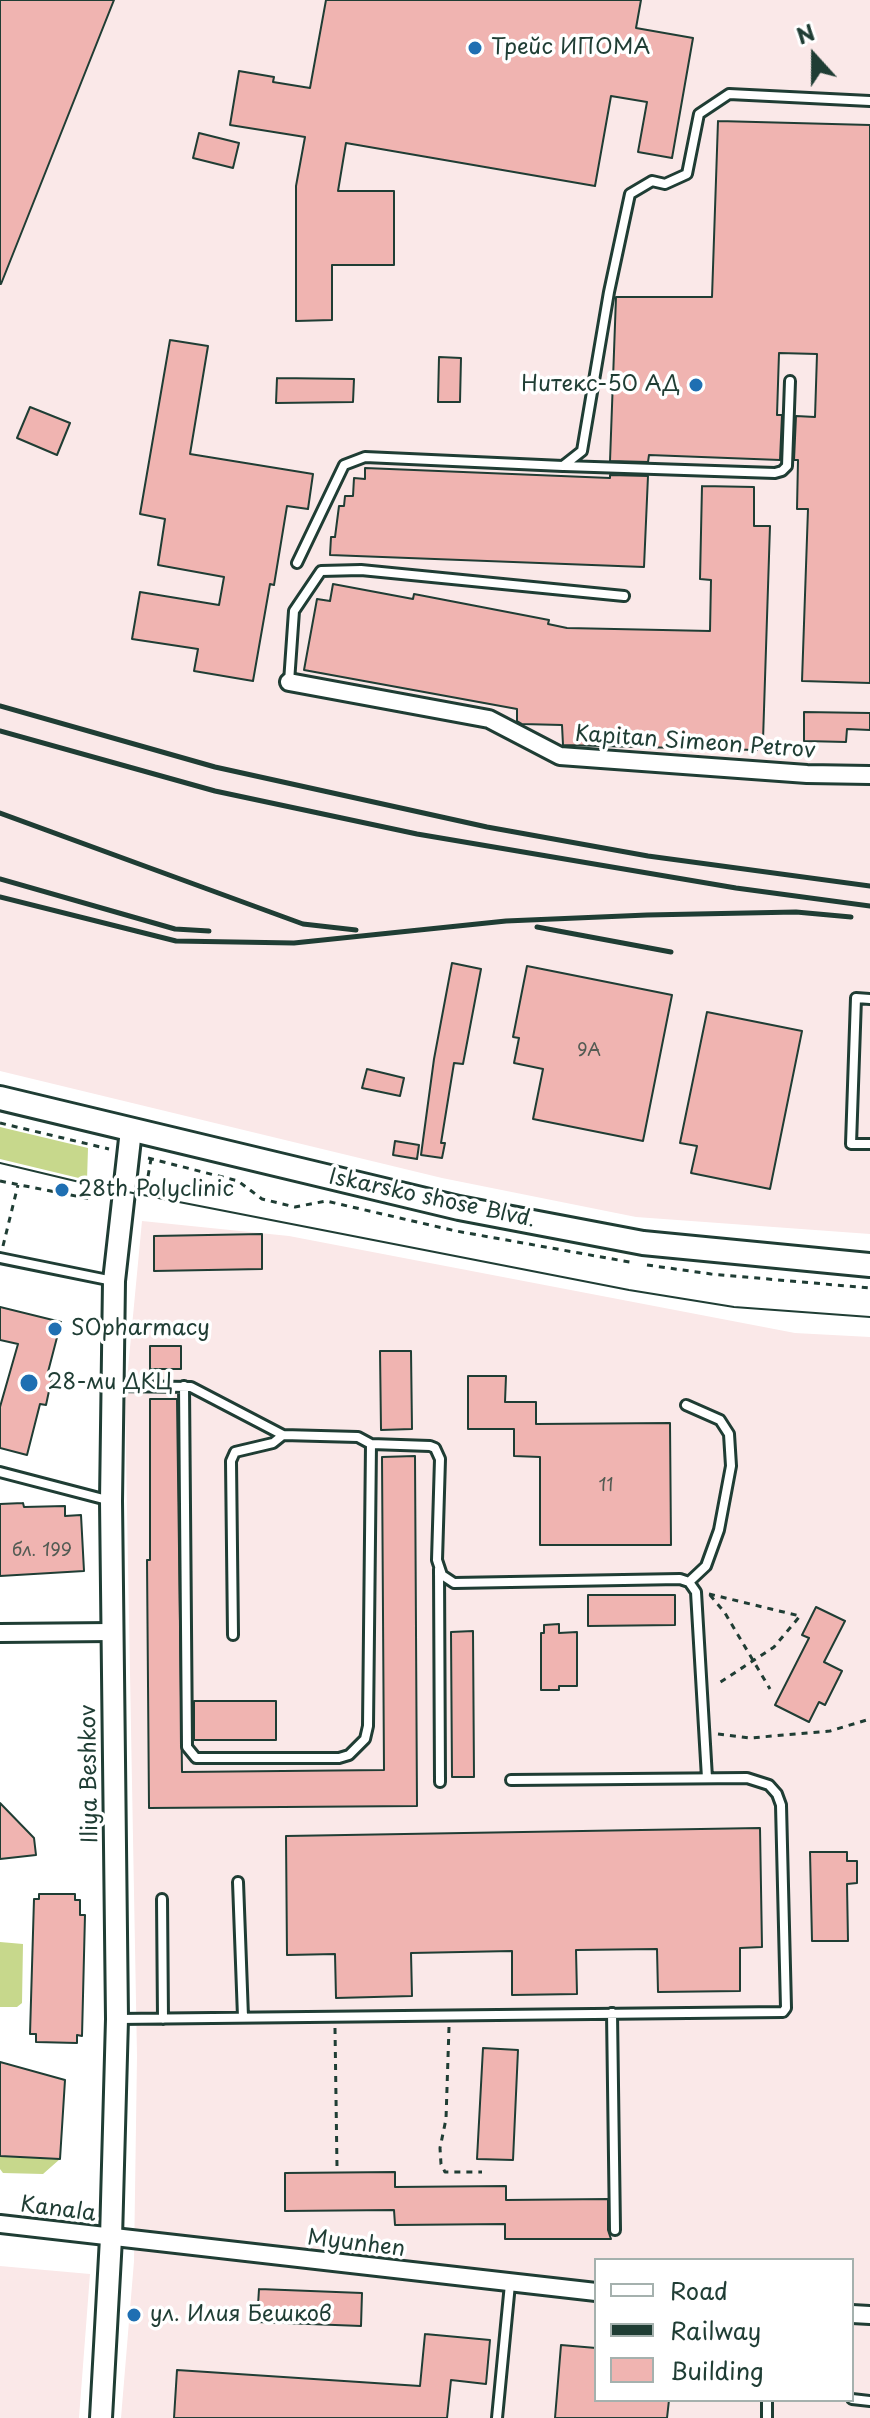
<!DOCTYPE html>
<html>
<head>
<meta charset="utf-8">
<style>
	body { margin:0 }
	#map { position:relative; width:870px; height:2418px; overflow:hidden; background:#fff; font-family:"Playpen Sans",sans-serif }
	canvas { display:block }
	.legend { position:absolute; left:594px; top:2258px; width:260px; height:144px; box-sizing:border-box; background:#fff; border:2px solid #a5b1ae; margin:0; padding:10px 14px; list-style:none; font-size:24px; color:#1f3d34 }
	.legend li { display:flex; align-items:center; gap:16px; height:40px }
	.legend b { width:40px; border:2px solid #a5b1ae }
	.north { position:absolute; left:774px; top:16px; width:80px; height:80px; -webkit-text-stroke:6px #fff; paint-order:stroke; rotate:339deg; font-size:22px; font-weight:700; line-height:32px; text-align:center; color:#1f3d34 }
	.north::after { content:''; display:block; margin:auto; width:28px; height:36px; background:#1f3d34; clip-path:polygon(50% 0,100% 100%,50% 72%,0 100%) }
</style>
</head>
<body>
<div id="map">
<canvas width="870" height="2418"></canvas>
<ul class="legend">
<li><b style="height:10px;background:#fff"></b>Road</li>
<li><b style="height:10px;background:#1f3d34"></b>Railway</li>
<li><b style="height:22px;background:#f0b4b1"></b>Building</li>
</ul>
<div class="north">N</div>
</div>
<script>
const c = document.querySelector('canvas').getContext('2d');
c.lineJoin = 'round';
function fillPath(path, color) { c.fillStyle = color; c.fill(path, 'evenodd'); }
const shape = rows => new Path2D(rows.map(r => 'M' + r).join(''));
function trace(path, color, width, dash) { c.strokeStyle = color; c.lineWidth = width; c.lineCap = dash ? 'butt' : 'round'; c.setLineDash(dash || []); c.stroke(path); }
function drawText(font, color, halo, rows, align = 'center') {
  c.font = font + ' "Playpen Sans",sans-serif'; c.lineWidth = 7; c.setLineDash([]); c.textBaseline = 'middle'; c.strokeStyle = halo; c.fillStyle = color; for (const [text, x, y, turn = 0] of rows) {
    c.save(); c.translate(x, y); c.rotate((+turn || 0) * Math.PI / 180); c.textAlign = isNaN(turn) ? turn : align; if (halo) c.strokeText(text, 0, 0); c.fillText(text, 0, 0); c.restore();
  }
}
fillPath(shape([
	[0,0,870,0,870,1234,636,1217,442,1178,0,1071],
	[142,1221,289,1236,795,1333,870,1337,870,2418,121,2418,134,2261,137,2056,125,1400],
	[596,2260,852,2260,852,2400,596,2400],
	[0,2266,90,2274,79,2418,0,2418]
]), '#fae8e8');
fillPath(shape([
	[0,1127,88,1148,87,1180,0,1159],
	[0,1942,23,1944,22,2003,17,2007,0,2007],
	[0,2156,60,2159,43,2174,3,2173,0,2169]
]), '#c7d88c');
const building = shape([
	[0,0,114,0,1,284,0,284,0,0],
	[326,0,641,0,636,28,693,38,672,158,638,152,647,102,611,96,595,186,346,143,338,191,394,191,394,265,332,265,332,320,296,321,296,186,305,137,230,125,239,71,274,77,273,82,310,88,326,0],
	[718,121,870,125,870,683,802,681,808,509,797,509,798,460,794,460,796,416,815,417,817,354,779,353,777,415,782,415,780,460,649,455,648,462,610,461,616,297,712,297,718,121],
	[199,133,239,143,233,168,193,158,199,133],
	[170,340,208,346,190,454,313,474,308,509,287,506,274,585,270,584,253,681,194,671,198,649,132,639,140,592,219,605,224,577,158,565,165,519,140,514,170,340],
	[439,357,461,358,460,402,438,402,439,357],
	[277,378,354,379,353,402,276,403,277,378],
	[30,407,70,423,57,455,17,438,30,407],
	[365,468,610,478,610,475,648,476,644,567,330,555,331,537,335,537,339,506,344,506,345,496,353,496,354,478,365,479,365,468],
	[702,486,754,487,754,526,770,526,763,740,758,740,757,750,563,745,562,725,522,724,517,721,517,709,304,670,317,599,330,601,333,584,413,599,414,594,549,620,548,624,567,628,710,631,711,580,700,579,702,486],
	[804,712,870,713,870,730,847,729,846,742,804,741,804,712],
	[452,963,481,969,463,1064,454,1063,441,1143,445,1143,442,1158,421,1155,434,1059,452,963],
	[527,966,672,995,643,1141,533,1119,543,1069,514,1063,519,1038,513,1037,527,966],
	[707,1012,802,1031,770,1189,691,1173,697,1146,680,1143,707,1012],
	[367,1069,404,1078,400,1096,362,1088,367,1069],
	[395,1141,419,1145,417,1159,393,1155,395,1141],
	[262,1234,262,1269,154,1271,154,1236,262,1234],
	[0,1307,61,1322,48,1372,53,1375,49,1391,46,1405,40,1404,27,1455,0,1448,0,1407,18,1344,0,1340,0,1307],
	[150,1346,181,1346,181,1369,150,1369,150,1346],
	[380,1351,411,1351,412,1429,381,1430,380,1351],
	[468,1376,506,1376,505,1402,536,1402,536,1424,670,1423,671,1545,540,1545,540,1457,514,1456,514,1429,468,1429,468,1376],
	[150,1399,177,1399,182,1772,384,1770,382,1457,415,1456,417,1806,149,1808,147,1560,150,1560,150,1399],
	[23,1503,24,1507,65,1506,65,1516,81,1515,84,1571,0,1576,0,1504,23,1503],
	[588,1595,675,1595,675,1625,588,1626,588,1595],
	[816,1607,845,1621,824,1662,842,1671,825,1705,819,1702,809,1722,775,1705,809,1638,802,1635,816,1607],
	[559,1624,559,1633,577,1632,577,1686,559,1686,559,1690,541,1690,541,1633,544,1633,544,1625,559,1624],
	[473,1631,474,1777,452,1777,451,1632,473,1631],
	[194,1701,276,1701,276,1740,194,1740,194,1701],
	[0,1803,34,1838,36,1855,0,1859,0,1803],
	[760,1828,762,1947,740,1948,740,1991,658,1992,657,1949,576,1950,577,1994,512,1995,512,1951,411,1953,412,1996,336,1998,335,1954,287,1955,286,1836,760,1828],
	[810,1852,847,1852,847,1861,857,1861,857,1883,847,1884,848,1941,812,1941,810,1852],
	[39,1894,75,1894,75,1900,80,1900,80,1915,85,1915,82,2036,77,2035,77,2043,36,2042,36,2034,30,2034,34,1899,39,1899,39,1894],
	[483,2048,518,2050,513,2160,477,2159,483,2048],
	[0,2062,65,2080,60,2159,0,2156,0,2062],
	[395,2172,395,2187,506,2186,506,2200,608,2199,608,2230,611,2239,505,2239,505,2224,395,2225,394,2210,285,2211,285,2173,395,2172],
	[259,2289,362,2293,361,2326,257,2322,259,2289],
	[425,2334,490,2340,486,2384,451,2380,447,2418,174,2418,177,2370,420,2386,425,2334],
	[561,2345,596,2348,596,2400,669,2400,667,2418,555,2418,561,2345]
]);
fillPath(building, '#f0b4b1');
trace(building, '#1f3d34', 2);
const service = shape([
	[564,466,775,473,782,471,787,466,790,381],
	[297,563,344,465,365,457,563,466,582,451,609,292,630,194,652,181,665,184,687,174,699,114,729,94,870,101],
	[289,682,294,611,321,571,361,570,624,596],
	[870,999,856,998,851,1144,870,1144],
	[0,1258,113,1281],
	[113,1386,191,1387,283,1435,358,1437,371,1444,430,1446,435,1448,440,1459,437,1560,442,1575,454,1583,680,1579,689,1582,696,1592,707,1778],
	[184,1386,187,1747,196,1758,339,1758,349,1755,365,1739,368,1726,371,1444],
	[686,1405,720,1420,729,1434,731,1466,719,1530,706,1566,689,1582],
	[0,1472,111,1501],
	[439,1569,440,1782],
	[233,1635,231,1461,235,1452,273,1443,283,1435],
	[238,1882,243,2017],
	[162,1899,163,2019],
	[612,2013,615,2230],
	[118,2019,783,2012,786,2008,781,1805,777,1794,769,1785,747,1778,511,1780],
	[852,2399,870,2401],
	[497,2418,510,2284],
	[767,2418,767,2400]
]);
const minor = shape([
	[289,682,489,719,560,756,807,774,870,775],
	[0,1633,112,1632],
	[0,2224,596,2292],
	[852,2314,870,2315]
]);
const tertiary = shape([
	[101,2418,111,2238,117,2019,111,1501,114,1281,131,1130]
]);
const secondary = shape([
	[0,1098,459,1208,643,1243,870,1265]
]);
trace(service, '#1f3d34', 14);
trace(minor, '#1f3d34', 22);
trace(tertiary, '#1f3d34', 26);
trace(secondary, '#1f3d34', 28);
trace(shape([
	[0,1123,109,1149],
	[148,1158,238,1181,262,1199,295,1207,326,1201,456,1231,635,1263],
	[0,1181,91,1199],
	[146,1188,151,1159],
	[3,1246,18,1185],
	[647,1265,711,1274,870,1288],
	[709,1594,800,1616,774,1647,716,1685],
	[710,1595,725,1613,770,1689],
	[718,1734,750,1738,830,1731,870,1719],
	[449,2027,446,2119,440,2148,441,2164,445,2172,482,2172],
	[335,2028,337,2167]
]), '#1f3d34', 3, [6, 6]);
trace(service, '#fff', 8);
trace(minor, '#fff', 16);
trace(tertiary, '#fff', 20);
trace(secondary, '#fff', 22);
trace(shape([
	[0,1163,92,1185,629,1290,734,1307,870,1317]
]), '#1f3d34', 2);
trace(shape([
	[0,706,215,767,487,827,648,856,870,886],
	[0,731,215,791,417,834,736,888,870,906],
	[0,813,303,924,356,930],
	[0,879,175,929,209,931],
	[0,897,176,941,294,943,506,921,647,915,796,912,851,917],
	[537,927,671,952]
]), '#1f3d34', 5);
for (const [x, y, r, color] of [
	[475,48,8,"#1f6fb2"],
	[696,385,8,"#1f6fb2"],
	[62,1190,8,"#1f6fb2"],
	[55,1329,8,"#1f6fb2"],
	[29,1383,10,"#1f6fb2"],
	[134,2315,8,"#1f6fb2"]
]) { const dot = new Path2D(); dot.arc(x, y, r, 0, 2 * Math.PI); c.fillStyle = color; c.fill(dot); trace(dot, '#fff', 3); }
drawText('18px', '#535b53', null, [
	["9A",589,1051],
	["11",606,1486],
	["бл. 199",42,1551]
]);
drawText('22px', '#1f3d34', '#fff', [
	["Трейс ИПОМА",491,48],
	["Нитекс-50 АД",680,385,"right"],
	["28th Polyclinic",78,1190],
	["SOpharmacy",71,1329],
	["28-ми ДКЦ",47,1383],
	["ул. Илия Бешков",150,2315]
], 'left');
drawText('22px', '#1f3d34', '#fff', [
	["Kapitan Simeon Petrov",695,743,4],
	["Iskarsko shose Blvd.",432,1199,12],
	["Iliya Beshkov",90,1774,-91],
	["Kanala",58,2210,7],
	["Myunhen",356,2244,7]
]);
</script>
</body>
</html>
